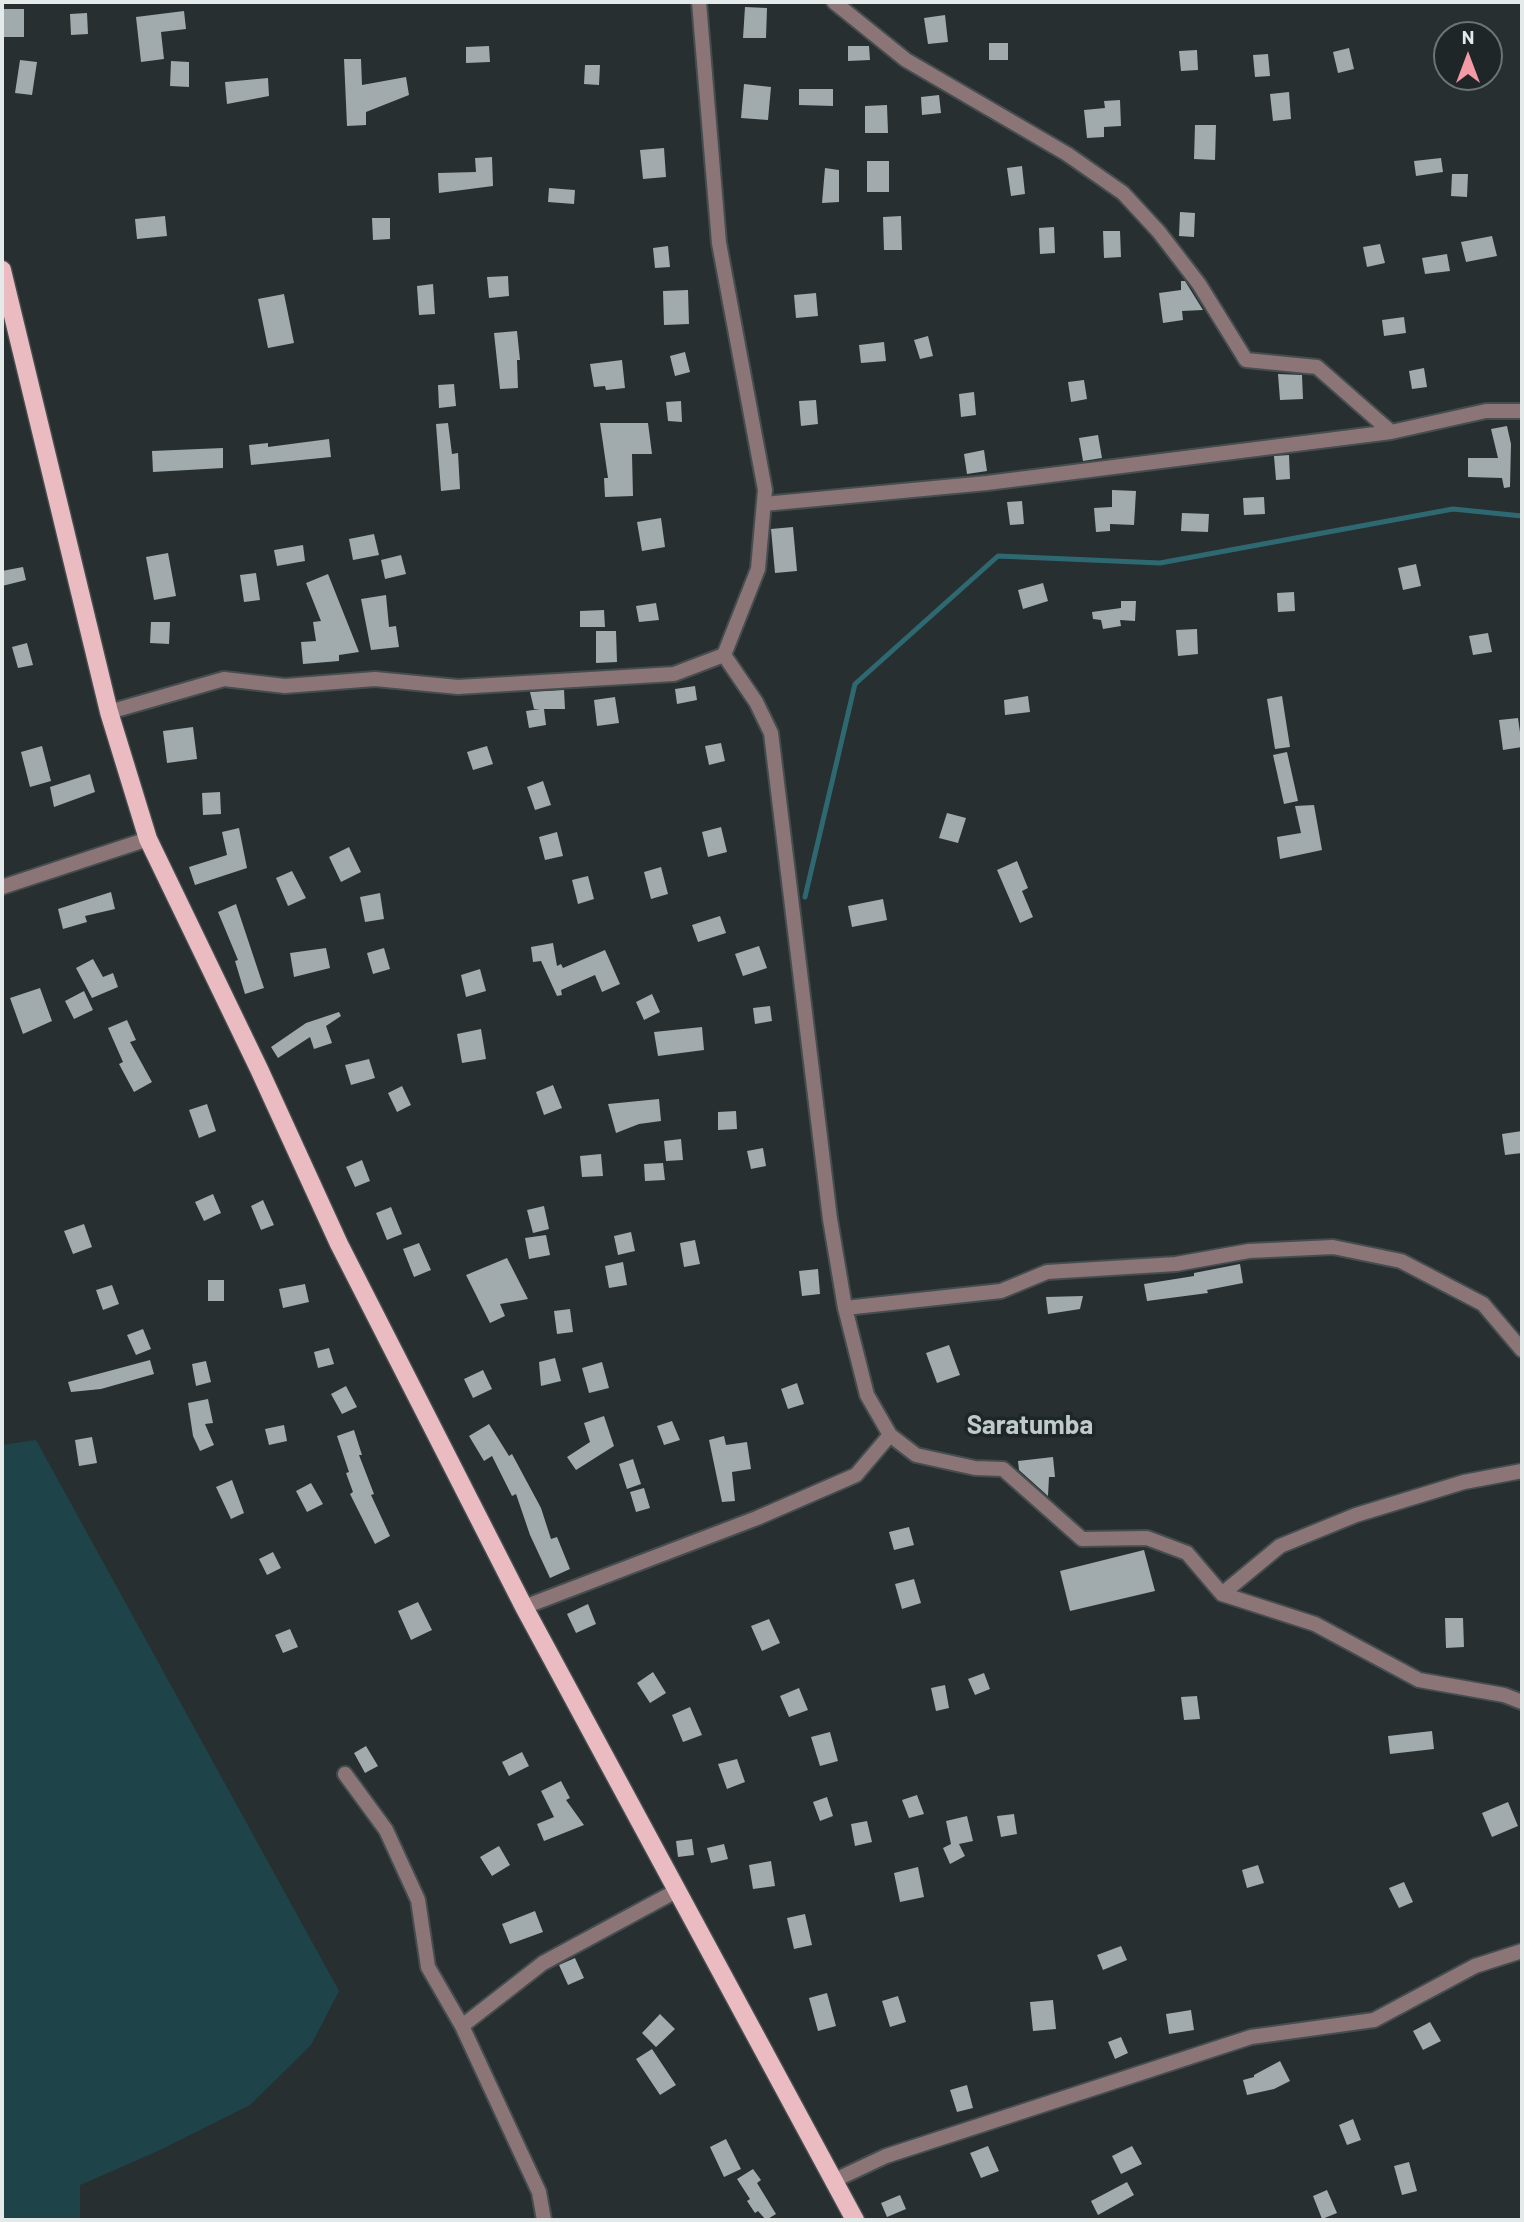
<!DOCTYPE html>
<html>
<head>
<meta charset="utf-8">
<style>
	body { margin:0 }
	#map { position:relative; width:1524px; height:2222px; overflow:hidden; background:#272f31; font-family:Barlow,sans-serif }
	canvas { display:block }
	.frame { position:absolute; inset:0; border:4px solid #e4e9ea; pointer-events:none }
	.north { position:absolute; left:1433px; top:21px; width:70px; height:70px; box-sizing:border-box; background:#1e2627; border:2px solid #6d7475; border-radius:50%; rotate:0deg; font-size:19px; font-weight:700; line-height:28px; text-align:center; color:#e4e9ea }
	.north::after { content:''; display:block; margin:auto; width:24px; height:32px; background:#f49aa6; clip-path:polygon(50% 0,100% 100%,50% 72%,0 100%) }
</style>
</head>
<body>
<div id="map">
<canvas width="1524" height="2222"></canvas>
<div class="frame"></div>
<div class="north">N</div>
</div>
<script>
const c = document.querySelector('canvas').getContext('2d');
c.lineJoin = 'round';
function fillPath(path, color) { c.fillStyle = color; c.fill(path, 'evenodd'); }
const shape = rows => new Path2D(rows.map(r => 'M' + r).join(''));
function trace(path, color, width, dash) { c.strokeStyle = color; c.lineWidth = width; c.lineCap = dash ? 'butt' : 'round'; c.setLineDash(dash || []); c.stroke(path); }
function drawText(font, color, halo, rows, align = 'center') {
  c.font = font + ' Barlow,sans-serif'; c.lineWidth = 7; c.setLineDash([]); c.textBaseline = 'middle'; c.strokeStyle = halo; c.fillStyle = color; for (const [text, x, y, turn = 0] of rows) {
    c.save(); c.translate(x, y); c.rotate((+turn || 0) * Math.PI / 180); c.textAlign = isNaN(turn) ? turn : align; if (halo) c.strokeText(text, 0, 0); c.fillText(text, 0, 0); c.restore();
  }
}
fillPath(shape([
	[36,1440,339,1991,311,2045,250,2105,158,2151,80,2185,80,2220,2,2220,2,1445]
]), '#1e4449');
trace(shape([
	[805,897,855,684,998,556,1160,563,1453,509,1522,516]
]), '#2e6971', 5);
fillPath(shape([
	[745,7,767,8,766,38,743,38],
	[3,9,24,9,24,37,3,37],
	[184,11,186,29,161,32,164,59,141,62,136,17],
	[87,13,88,34,71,35,70,14],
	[945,15,948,42,928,44,924,18],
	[989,43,1008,43,1008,60,989,60],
	[489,46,490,62,466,63,466,47],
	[848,46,869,46,870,60,848,61],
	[1349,48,1354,69,1338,73,1333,52],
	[1197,50,1198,70,1181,71,1179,51],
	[1268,54,1270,76,1255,77,1253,55],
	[344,59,361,59,362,85,406,77,409,95,366,112,366,125,347,126],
	[20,60,37,62,32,95,15,93],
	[171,61,189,62,189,87,170,86],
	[585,65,600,65,599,85,584,84],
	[268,78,269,96,227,104,225,82],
	[744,84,771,87,768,120,741,118],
	[799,89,833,89,833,106,799,105],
	[1289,92,1291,119,1273,121,1270,94],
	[939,95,941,113,922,115,921,97],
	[1120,100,1121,126,1104,127,1104,137,1087,138,1084,110,1105,108,1104,101],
	[887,105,888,133,865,133,865,106],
	[1195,125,1216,125,1215,160,1194,159],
	[664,148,666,177,643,179,640,150],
	[492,157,493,186,439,193,438,173,476,172,475,158],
	[1441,158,1443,172,1416,176,1414,161],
	[867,161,889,161,889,192,867,192],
	[1022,166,1025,194,1011,196,1007,168],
	[825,168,839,170,839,202,822,203],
	[1452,174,1468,174,1467,197,1451,196],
	[549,188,575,190,574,204,548,202],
	[1180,212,1195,213,1194,237,1179,236],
	[165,216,167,236,137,239,135,219],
	[901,216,902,250,884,250,883,217],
	[372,218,390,218,390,239,373,240],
	[1054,227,1055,253,1040,254,1039,228],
	[1103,231,1120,231,1121,257,1104,258],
	[1492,236,1497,256,1466,262,1461,242],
	[1380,244,1385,263,1367,267,1363,247],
	[668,246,670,267,655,268,653,248],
	[1447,254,1450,271,1425,274,1422,258],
	[508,276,509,296,489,298,487,277],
	[1181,281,1185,281,1203,310,1182,311,1183,320,1163,323,1159,293,1181,290],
	[433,284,435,314,419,315,417,286],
	[688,290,689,324,664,325,663,291],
	[816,293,818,316,796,318,794,295],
	[284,294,294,343,268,348,258,299],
	[1404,317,1406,333,1384,336,1382,320],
	[517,331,520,360,517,360,518,388,500,389,494,333],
	[928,336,933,356,920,359,914,340],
	[884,342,886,361,861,363,859,345],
	[685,352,690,372,675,376,670,356],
	[622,360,625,388,606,390,605,386,594,387,590,364],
	[1424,368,1427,387,1412,389,1409,371],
	[1278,374,1302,375,1303,399,1280,400],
	[1084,380,1087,399,1071,402,1068,382],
	[454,384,456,406,439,408,438,385],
	[974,392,976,415,961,417,959,394],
	[816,400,818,424,801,426,799,401],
	[681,401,682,422,668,421,666,402],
	[448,423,452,454,458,453,460,489,441,491,436,424],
	[600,423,648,423,652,454,632,454,633,496,605,497,604,478,608,478],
	[1507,426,1511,444,1510,487,1504,488,1502,478,1468,477,1468,458,1498,458,1491,429],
	[1098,435,1102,458,1083,461,1079,438],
	[329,439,331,457,251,465,249,445,268,443,268,447],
	[223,448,223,468,153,472,152,451],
	[984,450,987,471,967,474,964,454],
	[1289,455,1290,479,1276,480,1274,456],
	[1112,490,1136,491,1134,525,1110,524,1110,531,1096,532,1094,508,1112,507],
	[1264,497,1265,514,1244,515,1243,498],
	[1022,501,1024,524,1010,525,1007,502],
	[1182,513,1209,514,1208,532,1181,531],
	[661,518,665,547,642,551,637,522],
	[793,527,797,571,775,573,771,529],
	[374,534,379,555,353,560,349,539],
	[303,545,305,561,277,566,274,550],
	[168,553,176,596,154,600,146,557],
	[401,555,406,574,385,579,381,560],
	[1416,564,1421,586,1403,590,1398,568],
	[23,567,26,580,2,586,2,571],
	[256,573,260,600,244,602,240,575],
	[328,574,359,652,339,655,339,661,303,664,301,642,316,641,313,622,321,621,306,583],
	[1043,583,1048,601,1023,609,1018,590],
	[1294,592,1295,611,1278,612,1277,593],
	[386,595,389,627,396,626,399,647,371,650,361,599],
	[1121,601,1136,601,1135,621,1120,620,1121,626,1103,629,1101,620,1093,619,1092,612,1121,608],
	[656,603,659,620,639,622,636,606],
	[604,610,605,627,580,627,580,611],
	[151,622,170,622,169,644,150,643],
	[1197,629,1198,654,1178,656,1176,630],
	[596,631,616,631,617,662,596,663],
	[1488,633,1492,652,1473,655,1469,636],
	[27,643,33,665,18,668,12,647],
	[695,686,697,700,677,704,675,689],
	[564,690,565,709,544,709,546,725,529,728,526,711,540,709,534,709,530,692],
	[1028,696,1030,712,1005,715,1004,700],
	[1282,696,1290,747,1275,749,1267,699],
	[615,697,619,723,597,726,594,700],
	[1518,718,1522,747,1503,750,1499,720],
	[193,727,197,759,167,763,163,731],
	[721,743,725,761,709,765,705,746],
	[42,746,51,781,30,787,21,752],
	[487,746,493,764,473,770,467,752],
	[1287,752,1298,801,1284,804,1273,755],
	[90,774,95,792,54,807,50,787],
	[543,781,551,805,535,810,527,787],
	[220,792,221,814,203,815,202,793],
	[1314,805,1322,850,1280,859,1277,837,1301,833,1295,806],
	[947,813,966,818,958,843,939,838],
	[721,827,727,852,708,857,702,832],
	[239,828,247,868,195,885,189,867,227,855,222,832],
	[557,832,563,856,545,860,539,837],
	[349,847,361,872,341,882,329,857],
	[1017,861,1028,888,1022,891,1033,917,1020,923,997,870],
	[661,867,668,894,651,899,644,872],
	[292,871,306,898,288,906,276,878],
	[588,876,594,899,578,904,572,880],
	[111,892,115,909,85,916,87,922,63,929,58,909],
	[380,893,384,919,365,922,360,897],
	[883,899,887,920,852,927,848,906],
	[236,904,264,988,245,994,235,961,238,960,218,912],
	[720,916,726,933,698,942,692,925],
	[553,943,557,966,561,964,563,968,605,950,620,984,602,992,595,975,561,990,562,995,557,996,541,961,533,962,531,947],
	[759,946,767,968,743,976,735,954],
	[326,948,330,968,294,977,290,953],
	[384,948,390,969,373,974,367,953],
	[93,959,103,977,113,973,118,987,92,998,76,968],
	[480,969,486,991,466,997,461,975],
	[40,988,52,1021,23,1034,10,998],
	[84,991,93,1010,74,1019,65,1001],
	[652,994,660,1012,644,1020,636,1002],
	[770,1006,772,1021,755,1024,753,1008],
	[339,1012,341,1016,326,1026,332,1043,314,1049,310,1037,278,1058,271,1047,306,1023],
	[127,1020,136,1040,130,1042,152,1082,134,1092,119,1064,123,1062,108,1028],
	[702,1027,704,1050,658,1056,654,1032],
	[481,1029,486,1059,462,1063,457,1034],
	[369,1059,375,1078,351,1085,345,1065],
	[553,1085,562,1108,544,1115,536,1092],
	[402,1086,411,1105,397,1112,388,1093],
	[659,1099,661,1121,639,1124,616,1133,608,1104],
	[207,1104,216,1131,199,1138,189,1110],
	[736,1111,737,1129,718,1130,718,1112],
	[1522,1131,1522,1153,1505,1155,1502,1134],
	[681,1139,683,1160,666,1161,664,1141],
	[763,1148,766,1166,751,1169,747,1151],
	[601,1154,603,1176,582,1177,580,1156],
	[362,1160,370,1181,355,1187,346,1167],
	[663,1163,665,1180,645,1181,644,1164],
	[213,1194,221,1213,204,1221,195,1202],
	[263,1200,274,1225,261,1230,251,1206],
	[544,1206,549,1229,533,1233,527,1210],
	[391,1207,402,1234,387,1240,376,1213],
	[84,1224,92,1247,73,1254,64,1231],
	[631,1232,635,1251,618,1255,614,1236],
	[546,1235,550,1255,529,1259,525,1238],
	[695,1240,700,1264,684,1267,680,1243],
	[419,1243,431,1270,414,1277,403,1249],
	[507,1258,528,1299,500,1304,505,1316,490,1323,466,1275],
	[623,1262,627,1285,609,1288,605,1266],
	[1240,1264,1243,1283,1207,1290,1208,1293,1147,1301,1144,1284,1194,1276,1194,1273],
	[818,1269,820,1294,802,1296,799,1271],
	[208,1280,224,1280,224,1301,208,1301],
	[305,1284,309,1302,283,1308,279,1289],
	[112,1285,119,1304,103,1310,96,1290],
	[1083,1296,1080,1309,1048,1314,1046,1297],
	[570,1309,573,1332,557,1334,554,1311],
	[143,1329,151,1349,136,1355,127,1335],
	[949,1345,960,1375,937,1383,926,1353],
	[329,1348,334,1364,318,1368,314,1352],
	[555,1358,561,1381,541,1386,539,1362],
	[150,1360,154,1374,101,1389,71,1392,68,1382],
	[206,1361,211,1382,196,1386,192,1364],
	[602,1362,609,1388,589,1393,582,1368],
	[483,1370,492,1389,473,1398,464,1379],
	[797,1383,804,1404,788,1409,781,1389],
	[346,1386,357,1407,342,1414,331,1394],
	[208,1399,213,1423,205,1424,214,1445,200,1451,193,1436,188,1403],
	[604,1416,614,1446,576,1470,567,1457,590,1442,584,1423],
	[672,1421,680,1440,664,1445,657,1426],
	[489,1424,509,1456,512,1454,541,1508,551,1539,557,1537,570,1569,550,1578,530,1535,516,1494,512,1496,492,1456,484,1461,469,1436],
	[284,1425,287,1441,269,1445,265,1429],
	[354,1430,362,1455,359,1455,374,1494,371,1495,390,1536,375,1544,350,1494,353,1492,346,1473,349,1472,337,1436],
	[724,1436,726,1445,747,1442,751,1469,732,1472,735,1501,722,1502,709,1440],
	[92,1437,97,1463,79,1466,75,1440],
	[1053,1457,1055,1477,1049,1477,1048,1496,1019,1470,1018,1461],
	[633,1459,641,1484,627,1489,619,1464],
	[232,1480,244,1513,231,1519,216,1487],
	[311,1483,323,1504,307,1512,296,1491],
	[644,1488,650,1508,636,1512,630,1492],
	[909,1527,914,1545,894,1550,889,1532],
	[1144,1550,1155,1591,1070,1611,1060,1571],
	[273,1552,281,1568,267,1575,259,1559],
	[914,1579,921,1603,902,1609,895,1584],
	[418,1602,432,1630,411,1640,398,1611],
	[588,1604,596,1624,576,1633,567,1614],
	[1445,1618,1463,1618,1464,1647,1446,1648],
	[769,1619,780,1643,762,1651,751,1626],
	[290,1629,298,1647,283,1653,275,1635],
	[653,1672,666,1693,650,1703,637,1683],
	[984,1673,990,1689,975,1695,968,1679],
	[945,1685,949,1708,936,1711,931,1688],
	[799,1688,808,1710,789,1717,780,1696],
	[1197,1696,1200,1719,1184,1720,1181,1697],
	[690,1707,702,1735,683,1742,672,1715],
	[1432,1731,1434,1749,1390,1754,1388,1736],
	[830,1732,838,1761,820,1766,811,1737],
	[366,1746,378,1766,365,1773,354,1753],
	[522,1752,529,1766,509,1776,502,1762],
	[737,1759,745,1782,727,1789,718,1764],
	[561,1781,570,1798,566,1800,584,1825,544,1841,537,1824,554,1817,541,1791],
	[917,1795,924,1814,909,1818,902,1800],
	[827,1797,833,1816,820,1821,813,1802],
	[1508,1802,1518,1826,1492,1837,1482,1813],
	[1014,1814,1017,1834,1001,1837,997,1816],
	[967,1816,973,1841,959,1844,965,1856,950,1864,943,1848,951,1844,946,1821],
	[867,1821,872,1842,855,1846,851,1824],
	[692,1839,694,1855,678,1857,676,1841],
	[724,1844,728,1859,711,1863,707,1848],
	[499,1846,510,1865,492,1876,480,1857],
	[771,1861,775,1886,753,1889,749,1865],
	[1258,1865,1264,1883,1247,1888,1242,1870],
	[918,1867,924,1897,900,1902,894,1873],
	[1404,1882,1413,1902,1399,1908,1389,1888],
	[535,1911,543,1932,510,1944,502,1924],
	[805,1914,812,1945,794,1949,787,1918],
	[1121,1946,1127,1960,1103,1970,1097,1955],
	[575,1958,584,1978,568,1985,559,1965],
	[827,1993,836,2026,818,2031,809,1998],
	[898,1996,906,2022,890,2027,882,2001],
	[1053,2000,1056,2029,1033,2031,1030,2002],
	[1191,2010,1194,2030,1169,2034,1166,2014],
	[660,2014,675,2029,656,2047,642,2033],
	[1430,2022,1441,2041,1423,2050,1413,2031],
	[1121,2037,1128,2053,1115,2059,1108,2042],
	[652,2049,676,2085,660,2095,636,2059],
	[1280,2061,1290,2081,1274,2089,1247,2095,1243,2080,1254,2077,1254,2075],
	[967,2085,973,2108,957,2112,950,2090],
	[1353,2119,1361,2140,1347,2145,1339,2125],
	[726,2139,741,2169,724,2177,710,2147],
	[988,2146,999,2171,981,2178,970,2153],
	[1132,2146,1142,2164,1121,2174,1112,2156],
	[1409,2162,1417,2191,1402,2195,1394,2166],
	[753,2169,761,2180,757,2183,776,2214,766,2220,758,2211,755,2213,747,2201,750,2199,737,2179],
	[1127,2182,1134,2195,1098,2215,1091,2201],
	[1327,2190,1337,2213,1322,2219,1313,2196],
	[900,2195,906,2209,887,2217,881,2203]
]), '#a1aaac');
const street = shape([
	[834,2,906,60,1067,154,1123,193,1159,232,1199,284,1246,360,1317,367,1391,432,1486,411,1522,411],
	[764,504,987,483,1391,432],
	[724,655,756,702,771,733,830,1219,845,1308,867,1395,890,1435],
	[109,712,224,679,285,686,375,679,458,687,674,674,724,655,758,569,765,490,719,243,699,2],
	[2,887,148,839],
	[845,1308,1001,1291,1047,1272,1176,1264,1249,1251,1333,1247,1401,1261,1483,1304,1522,1350],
	[1222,1594,1280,1546,1356,1515,1464,1482,1522,1471],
	[524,1607,757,1518,856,1475,890,1435,916,1455,975,1468,1003,1469,1082,1539,1147,1538,1187,1553,1222,1594,1315,1624,1419,1680,1504,1695,1522,1702],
	[345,1774,386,1830,418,1900,428,1967,462,2026,539,2192,544,2220],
	[462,2026,543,1963,678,1890],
	[835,2180,886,2156,1251,2037,1374,2020,1475,1966,1522,1951]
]);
const primary = shape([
	[2,270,109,712,148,839,259,1069,339,1244,524,1607,855,2220]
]);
trace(street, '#454d4f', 18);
trace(primary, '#454d4f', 21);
trace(street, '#8b7577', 14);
trace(primary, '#eabcc1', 18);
drawText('bold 26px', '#bfcacb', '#1e2627', [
	["Saratumba",1030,1425]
]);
</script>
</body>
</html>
